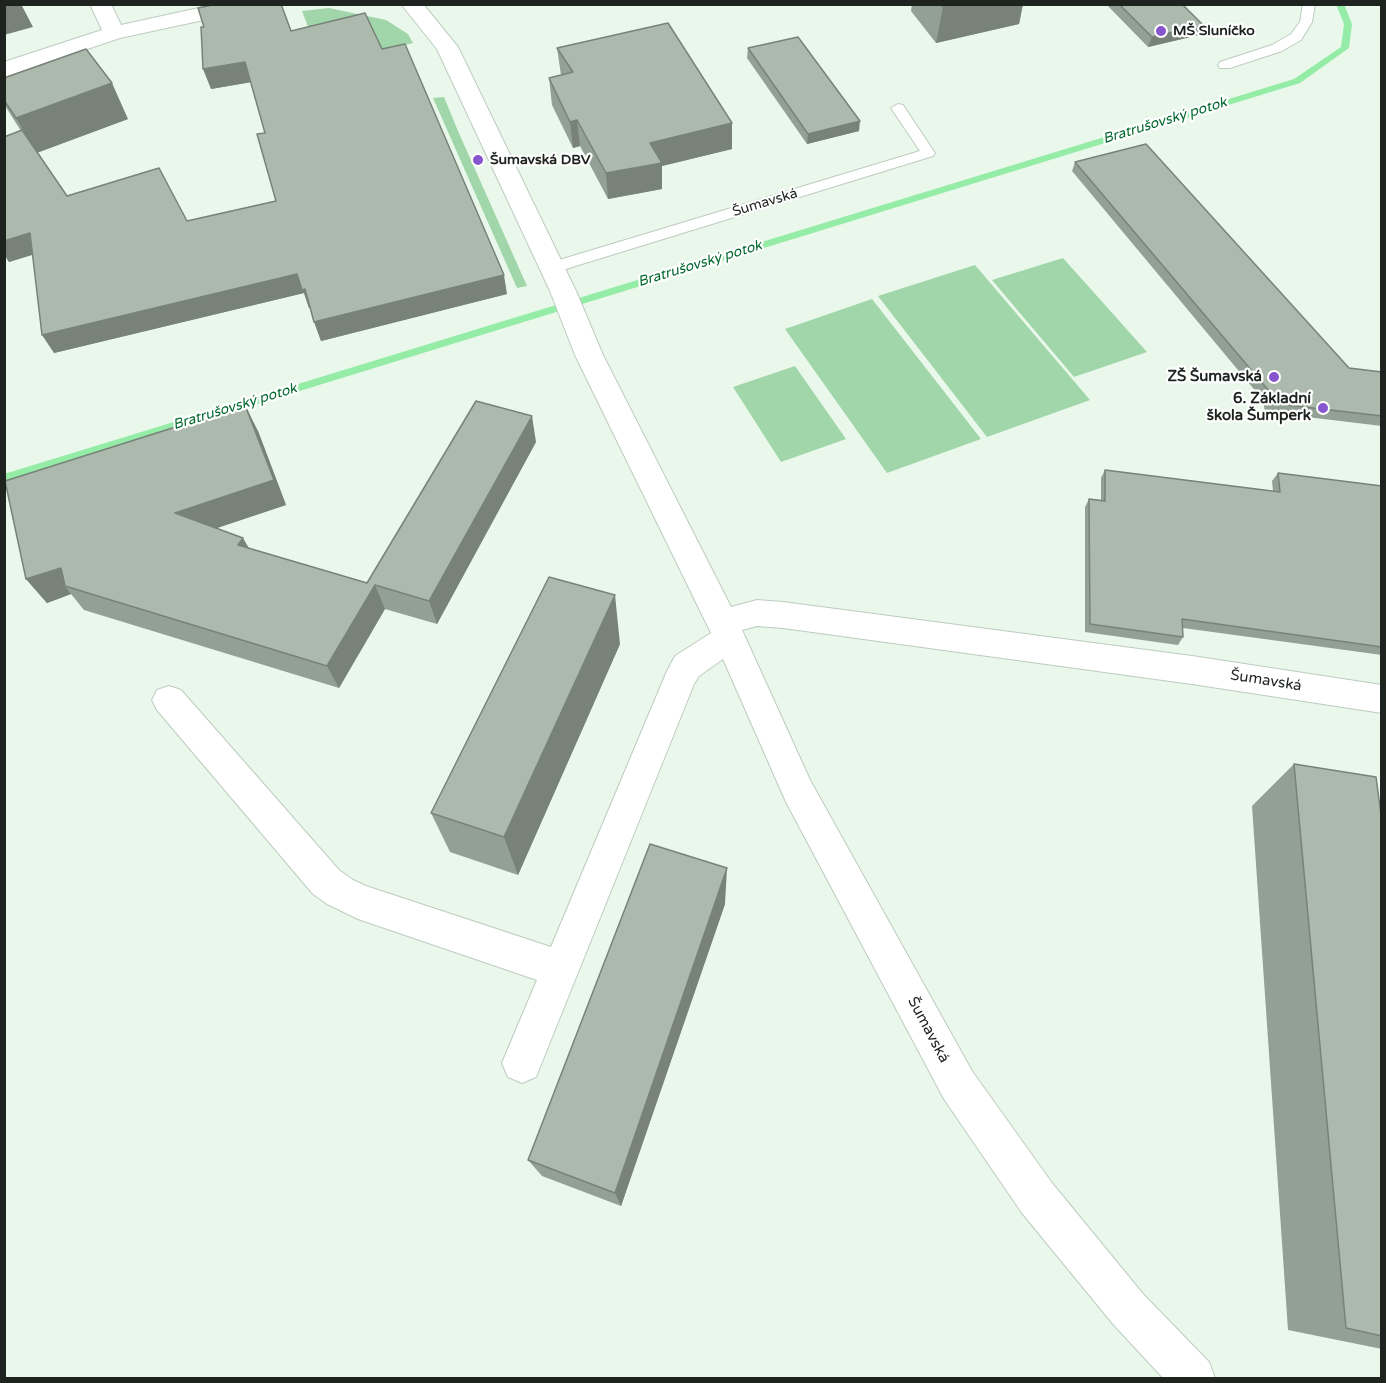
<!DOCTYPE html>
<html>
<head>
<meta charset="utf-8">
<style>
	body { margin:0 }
	#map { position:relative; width:1386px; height:1383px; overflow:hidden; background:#e9f8eb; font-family:"Varela Round",sans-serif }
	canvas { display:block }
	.frame { position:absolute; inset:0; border:6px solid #1e231f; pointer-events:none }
</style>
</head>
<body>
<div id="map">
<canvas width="1386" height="1383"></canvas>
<div class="frame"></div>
</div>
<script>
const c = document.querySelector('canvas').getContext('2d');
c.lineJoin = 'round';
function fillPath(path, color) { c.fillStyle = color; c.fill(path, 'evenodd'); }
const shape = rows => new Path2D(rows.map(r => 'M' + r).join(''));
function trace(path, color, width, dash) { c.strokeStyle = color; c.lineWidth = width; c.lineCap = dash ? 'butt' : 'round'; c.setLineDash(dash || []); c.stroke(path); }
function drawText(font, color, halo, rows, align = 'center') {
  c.font = font + ' "Varela Round",sans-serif'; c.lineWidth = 4.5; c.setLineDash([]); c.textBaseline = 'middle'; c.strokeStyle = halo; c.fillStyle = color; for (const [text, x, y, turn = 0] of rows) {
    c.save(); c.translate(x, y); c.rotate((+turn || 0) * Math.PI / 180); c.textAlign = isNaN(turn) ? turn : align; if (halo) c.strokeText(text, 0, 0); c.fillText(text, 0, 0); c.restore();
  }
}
fillPath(shape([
	[329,8,386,20,408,34,413,43,323,66,302,11],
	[444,97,458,131,527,286,517,288,433,98],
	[1063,258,1147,352,1074,377,992,280],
	[975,265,1090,400,987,437,878,296],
	[872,299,981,439,887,473,785,329],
	[795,366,846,439,781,462,733,387]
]), '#a0d6a9');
fillPath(shape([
	[1336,4,1344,4,1352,24,1349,48,1300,83,4,482,4,474,1294,79,1341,47,1344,24,1336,4]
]), '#94eca7');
const lane = shape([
	[1303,4,1315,4,1312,22,1301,40,1282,51,1230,68,1220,68,1218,65,1220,62,1272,45,1291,34,1300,22,1303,4],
	[898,104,903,105,935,153,933,156,556,272,546,272,543,268,546,264,920,151,891,108,898,104]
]);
const street = shape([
	[90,4,111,4,121,25,217,4,260,4,258,9,250,10,120,38,4,77,4,62,102,30,90,4],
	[401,4,423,4,458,47,576,291,603,355,731,607,757,600,783,602,1192,656,1382,685,1382,713,1192,684,783,628,757,626,742,630,810,780,972,1071,1052,1183,1143,1294,1209,1362,1215,1378,1163,1378,1113,1324,1022,1213,944,1099,786,802,723,659,699,676,694,684,536,1077,522,1083,508,1077,502,1063,537,980,358,919,327,904,313,894,157,710,152,700,157,690,169,686,181,690,339,870,353,880,366,886,551,947,667,671,675,656,711,633,575,355,550,291,437,49,401,4]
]);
trace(lane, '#bdccbf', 2);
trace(street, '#bdccbf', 2);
fillPath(lane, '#fff');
fillPath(street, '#fff');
fillPath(shape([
	[912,4,1023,4,1019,24,936,43,911,11],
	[1106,4,1184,4,1183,7,1199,35,1148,47],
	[291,31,382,49,507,294,321,341,310,308,309,308,304,293,54,353,32,255,9,262,4,254,4,137,21,131,4,104,4,78,128,119,37,153,67,196,187,221,276,201,265,133,251,82,211,89],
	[557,48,732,123,732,149,662,166,662,189,608,199,580,146,573,148,552,105,549,78,561,75],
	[748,48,859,131,807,144,747,58],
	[1075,162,1349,368,1382,372,1382,426,1265,412,1263,400,1072,171],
	[258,431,286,505,217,528,249,548,367,583,536,442,437,624,385,609,339,688,84,610,71,594,47,603,26,579],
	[1105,470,1273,491,1272,481,1278,473,1382,486,1382,655,1183,628,1183,637,1178,645,1085,632,1085,507,1089,499,1101,500,1101,478],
	[620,644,518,875,450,852,431,813],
	[1294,764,1382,822,1382,1349,1288,1330,1252,806],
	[725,904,621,1206,542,1176,528,1160]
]), '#93a095');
fillPath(shape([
	[4,4,21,4,33,27,4,35],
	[954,4,1023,4,1019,24,936,43,943,7],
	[1203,25,1199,35,1148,47,1152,37],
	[245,62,252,82,211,89,203,69],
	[112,83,128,119,36,153,16,118],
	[577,120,580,146,573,148,570,122],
	[860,121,859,131,807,144,808,134],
	[732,123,732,149,662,166,662,189,608,199,606,173,650,143],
	[30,233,41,252,9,262,4,254,4,241],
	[297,274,305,289,312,308,309,308,304,293,54,353,42,335],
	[504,275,507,294,321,341,314,322],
	[245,405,258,431,286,505,190,537,175,513],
	[532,416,536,442,437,624,429,601],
	[243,538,257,562,238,545],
	[61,568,65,586,71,594,47,603,26,579],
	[375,585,385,609,339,688,327,666],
	[615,595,620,644,518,875,504,837],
	[727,868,725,904,621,1206,615,1193]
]), '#788279');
const building = shape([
	[217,4,281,4,291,31,365,13,382,49,405,44,504,275,314,322,305,289,302,290,297,274,42,335,30,233,4,241,4,137,22,130,67,196,159,168,187,221,276,201,257,134,265,133,245,62,203,69,201,27,204,27,198,8,217,4],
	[941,4,954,4,943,7,941,4],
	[1119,4,1182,4,1203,25,1152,37,1119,4],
	[668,23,732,123,650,143,662,163,606,173,577,120,570,122,549,78,573,72,557,48,668,23],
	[798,37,860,121,808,134,748,48,798,37],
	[86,49,112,83,16,118,4,100,4,78,86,49],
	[1146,144,1349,368,1382,372,1382,416,1270,403,1269,391,1075,162,1146,144],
	[476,401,532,416,429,601,375,585,327,666,65,586,61,568,26,579,5,481,245,405,274,480,175,513,243,538,238,545,367,583,476,401],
	[1105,470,1280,492,1278,473,1382,486,1382,647,1182,619,1183,637,1090,624,1089,499,1105,501,1105,470],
	[549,577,615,595,504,837,431,813,549,577],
	[1294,764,1376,777,1382,822,1382,1336,1346,1328,1294,764],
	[650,844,727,868,615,1193,528,1160,650,844]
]);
fillPath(building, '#abbaad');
trace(building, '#788279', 1.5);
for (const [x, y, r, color] of [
	[1161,31,6,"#8755ce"],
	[478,160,6,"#8755ce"],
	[1274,377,6,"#8755ce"],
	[1323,408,6,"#8755ce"]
]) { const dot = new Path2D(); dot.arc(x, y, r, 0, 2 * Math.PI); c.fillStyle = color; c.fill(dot); trace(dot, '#fff', 2); }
drawText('bold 14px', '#1e231f', '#fff', [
	["MŠ Sluníčko",1173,31],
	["Šumavská DBV",490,160]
], 'left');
drawText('italic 14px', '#00682c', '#fff', [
	["Bratrušovský potok",1165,121,-17],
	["Bratrušovský potok",700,264,-17],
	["Bratrušovský potok",235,407,-17]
]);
drawText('14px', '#1e231f', '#fff', [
	["Šumavská",765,203,-17]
]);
drawText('bold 15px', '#1e231f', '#fff', [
	["ZŠ Šumavská",1262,377],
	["6. Základní",1311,399],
	["škola Šumperk",1311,416]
], 'right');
drawText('15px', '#1e231f', '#fff', [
	["Šumavská",1266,681,9],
	["Šumavská",928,1030,62]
]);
</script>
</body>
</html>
